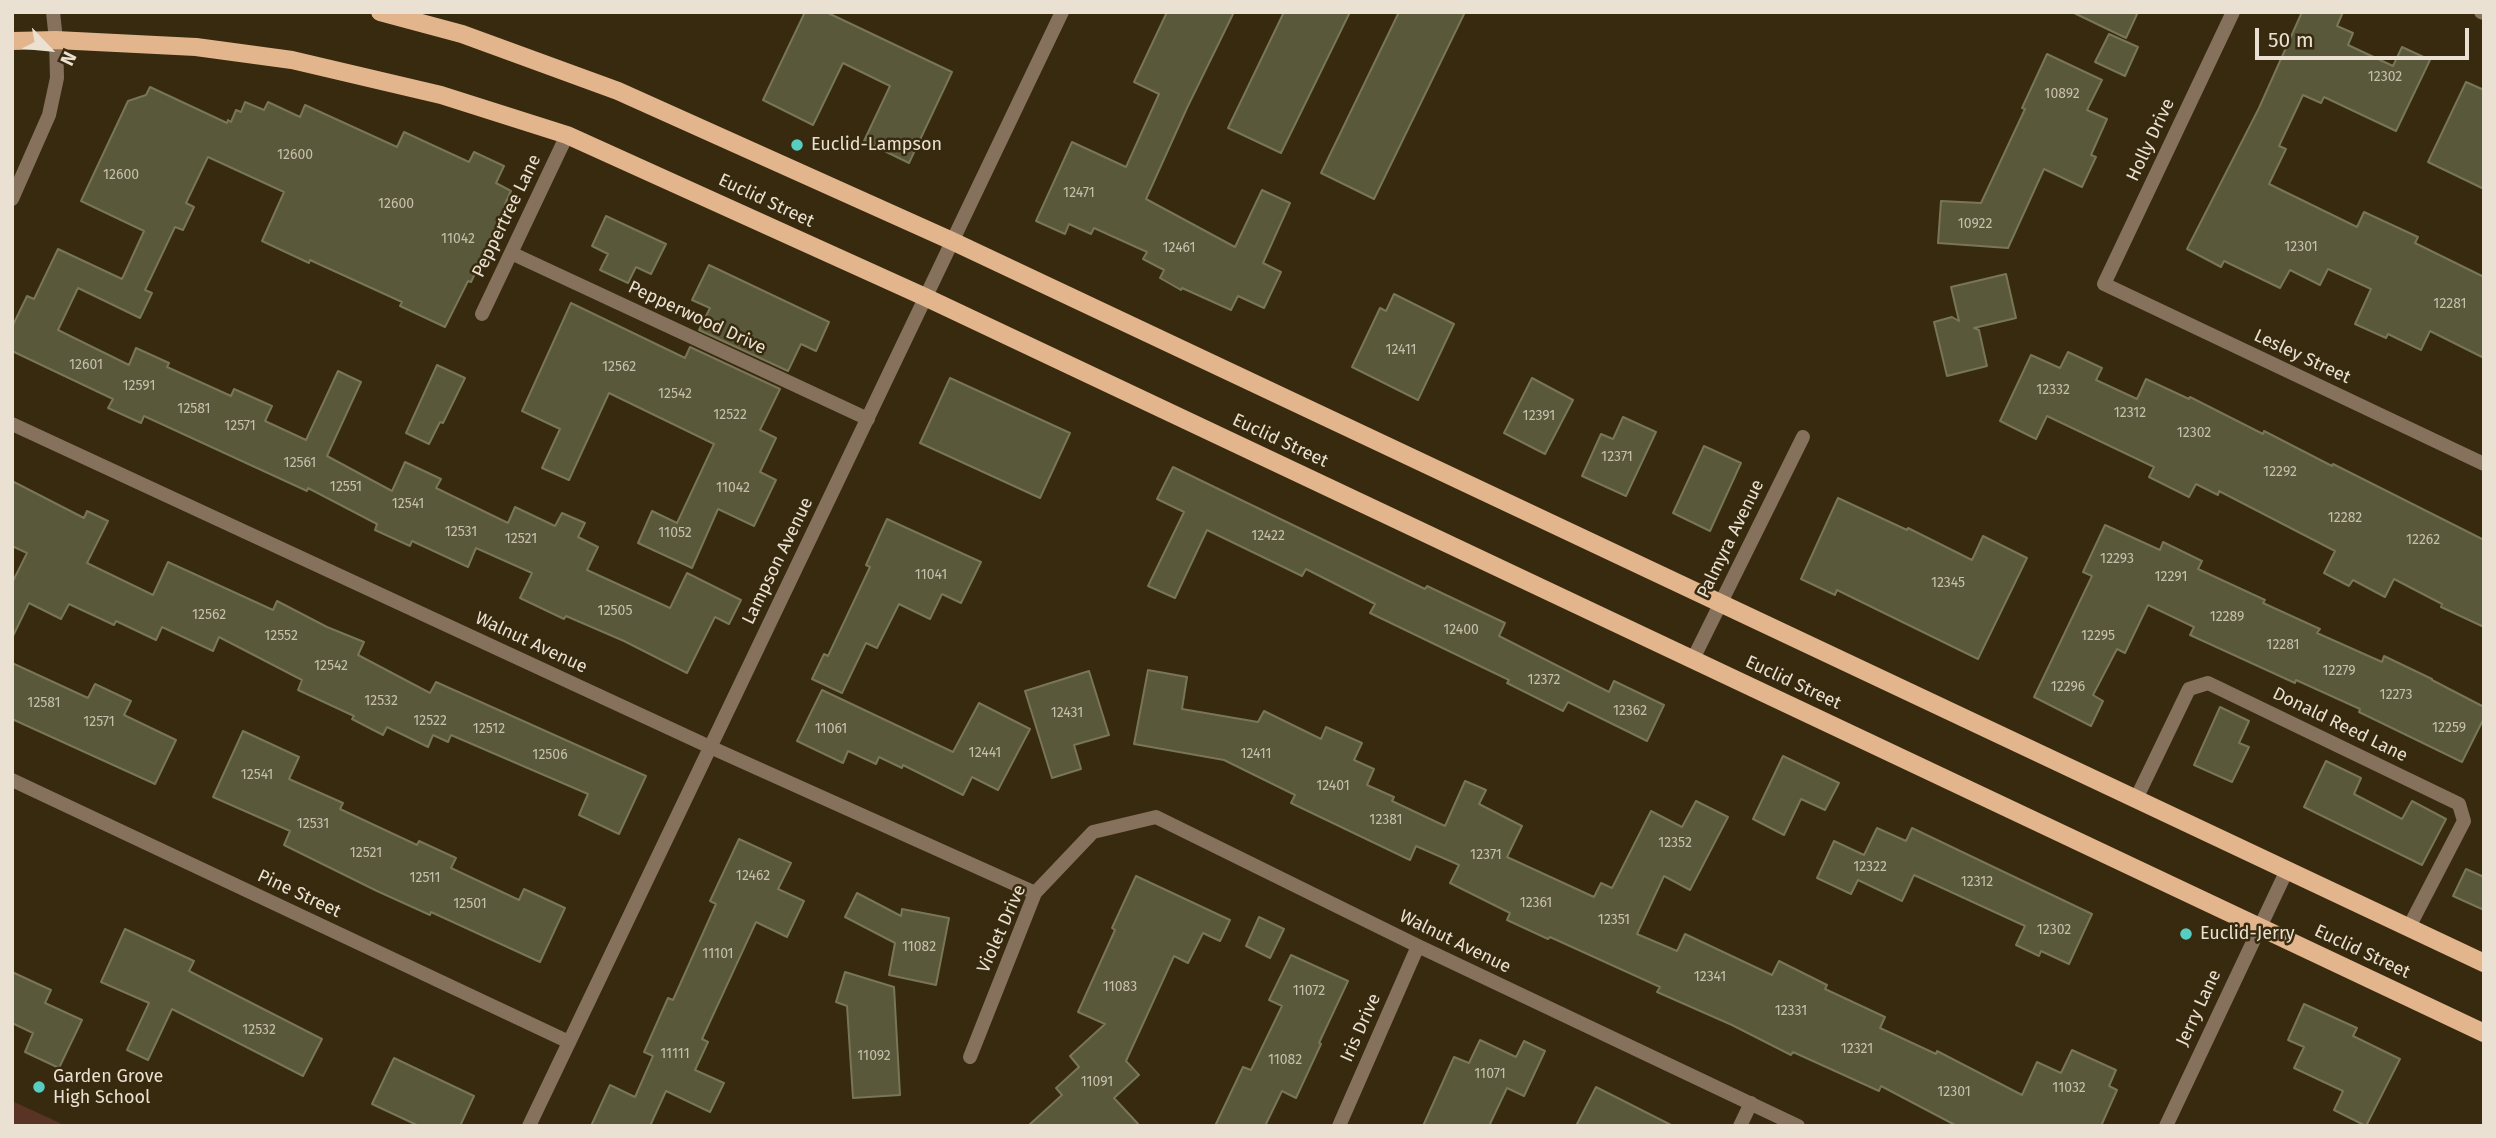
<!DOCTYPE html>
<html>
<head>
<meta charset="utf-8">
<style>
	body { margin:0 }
	#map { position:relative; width:2496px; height:1138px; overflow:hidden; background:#372a0f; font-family:"Fira Sans",sans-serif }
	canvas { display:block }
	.frame { position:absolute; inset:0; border:14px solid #eae1d2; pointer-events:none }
	.north { position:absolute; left:14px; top:14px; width:70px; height:70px; -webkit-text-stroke:5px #372a0f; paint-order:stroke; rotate:116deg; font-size:19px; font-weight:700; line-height:28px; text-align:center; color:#eae1d2 }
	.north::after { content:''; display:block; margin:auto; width:24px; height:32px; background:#eae1d2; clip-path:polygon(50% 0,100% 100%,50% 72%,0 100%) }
	.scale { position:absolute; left:2255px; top:28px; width:214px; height:32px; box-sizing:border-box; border:4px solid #eae1d2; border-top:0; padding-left:9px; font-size:21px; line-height:24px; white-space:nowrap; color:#eae1d2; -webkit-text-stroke:5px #372a0f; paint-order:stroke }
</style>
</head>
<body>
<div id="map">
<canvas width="2496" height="1138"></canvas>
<div class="frame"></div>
<div class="north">N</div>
<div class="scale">50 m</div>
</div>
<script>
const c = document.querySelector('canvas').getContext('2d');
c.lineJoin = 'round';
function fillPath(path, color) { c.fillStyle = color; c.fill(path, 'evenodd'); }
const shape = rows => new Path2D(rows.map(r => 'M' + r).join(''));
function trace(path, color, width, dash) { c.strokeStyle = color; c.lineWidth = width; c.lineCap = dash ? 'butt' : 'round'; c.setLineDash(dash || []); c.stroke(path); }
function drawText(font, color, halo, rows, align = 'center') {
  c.font = font + ' "Fira Sans",sans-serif'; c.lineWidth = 5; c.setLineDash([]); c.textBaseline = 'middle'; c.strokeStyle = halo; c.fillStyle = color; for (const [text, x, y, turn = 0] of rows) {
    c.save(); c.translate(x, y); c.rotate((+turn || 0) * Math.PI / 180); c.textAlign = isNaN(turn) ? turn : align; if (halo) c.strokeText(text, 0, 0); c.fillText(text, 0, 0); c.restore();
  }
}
fillPath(shape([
	[12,1101,60,1123,61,1126,12,1126]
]), '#593425');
const building = shape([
	[805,12,826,12,952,72,909,163,864,141,890,86,843,63,813,125,763,100,805,12],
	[1167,12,1234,12,1187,108,1146,199,1235,247,1262,190,1290,203,1263,263,1281,272,1264,308,1238,296,1231,310,1182,288,1181,290,1160,278,1164,270,1143,259,1147,252,1094,228,1091,234,1069,224,1065,234,1036,221,1072,142,1126,167,1159,94,1134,82,1167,12],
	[1284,12,1350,12,1281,153,1228,128,1284,12],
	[1399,12,1465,12,1374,199,1321,173,1399,12],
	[2072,12,2138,12,2126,38,2072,12],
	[2302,12,2343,12,2337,26,2353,33,2348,45,2393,66,2402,47,2430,60,2396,131,2324,97,2321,103,2303,95,2279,146,2286,149,2269,184,2357,227,2364,212,2418,237,2415,243,2484,277,2484,358,2430,331,2421,350,2388,334,2386,338,2355,324,2371,289,2328,269,2320,285,2290,270,2280,288,2224,261,2221,267,2187,249,2259,108,2302,12],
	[2109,34,2138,47,2125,76,2095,62,2109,34],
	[2047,54,2102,80,2087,110,2107,119,2091,155,2096,157,2082,187,2044,169,2008,248,1938,243,1941,201,1981,203,2025,109,2022,108,2047,54],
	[2466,82,2484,90,2484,189,2428,162,2466,82],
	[150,87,227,123,228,120,231,122,236,110,241,112,245,102,264,110,268,102,300,117,305,105,397,147,404,132,469,162,474,152,504,166,496,183,511,191,505,204,508,205,471,282,468,281,445,327,400,306,402,302,310,260,309,263,262,241,284,192,208,157,186,203,194,207,183,230,175,227,145,290,152,293,140,318,78,288,58,330,129,365,136,348,169,363,167,367,231,396,234,389,272,406,265,421,306,440,338,371,361,382,327,456,392,491,405,462,441,479,436,488,508,523,515,507,555,526,562,513,585,523,578,537,598,547,587,570,670,608,687,573,741,600,729,624,715,617,687,673,624,641,566,616,564,619,520,598,532,573,476,548,468,567,412,541,410,546,375,530,377,524,308,488,307,491,144,416,141,423,108,408,113,399,12,351,12,327,27,296,34,299,58,249,122,279,144,231,81,201,128,101,146,95,150,87],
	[606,216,666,244,651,274,636,267,628,283,600,270,608,254,592,246,606,216],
	[709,265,829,322,816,351,801,344,788,371,699,330,710,308,692,300,709,265],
	[2006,274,2016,318,1974,328,1979,330,1987,366,1947,376,1934,322,1952,317,1959,321,1951,287,2006,274],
	[1394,294,1454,324,1418,400,1352,367,1380,308,1386,311,1394,294],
	[571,303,685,358,690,347,780,389,760,430,776,438,760,472,776,480,754,526,718,509,692,568,638,543,652,511,677,523,714,444,609,393,569,480,542,468,560,429,522,411,571,303],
	[2068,352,2102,368,2096,380,2137,399,2146,379,2189,399,2190,397,2263,434,2264,431,2332,466,2333,464,2484,540,2484,627,2441,607,2442,604,2394,579,2385,597,2353,580,2349,586,2324,573,2335,551,2219,491,2218,495,2196,484,2189,497,2149,477,2154,467,2047,416,2036,439,2000,421,2031,355,2060,368,2068,352],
	[437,365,465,378,443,423,440,422,429,444,406,433,437,365],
	[950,378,1070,433,1040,498,920,443,950,378],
	[1532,378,1573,400,1545,454,1504,433,1532,378],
	[1623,417,1656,432,1626,496,1582,476,1601,434,1613,439,1623,417],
	[1704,446,1741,463,1710,531,1673,513,1704,446],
	[1173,467,1425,589,1427,586,1505,623,1499,636,1609,692,1614,681,1664,705,1647,741,1568,702,1563,711,1507,683,1509,680,1370,613,1375,604,1306,569,1302,576,1207,530,1175,598,1148,586,1184,512,1157,499,1173,467],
	[12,481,84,518,87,511,108,521,87,563,153,595,168,562,273,610,277,601,327,627,364,642,358,655,430,693,436,682,646,776,619,834,579,815,588,794,451,735,448,742,433,735,428,747,387,727,383,735,352,719,354,716,298,690,302,680,219,637,213,651,162,627,156,640,116,621,114,625,69,604,61,619,29,603,12,638,12,583,27,553,12,546,12,481],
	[1838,498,1907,530,1908,528,1972,560,1983,536,2027,558,1978,659,1837,590,1835,595,1801,579,1838,498],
	[887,519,981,562,961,603,942,594,930,619,899,604,877,648,866,643,842,693,812,679,824,654,828,656,870,567,866,565,887,519],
	[2105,525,2160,550,2163,542,2202,561,2198,569,2265,600,2263,603,2320,629,2317,633,2382,662,2384,656,2432,679,2432,680,2484,707,2484,718,2462,762,2359,712,2360,709,2296,680,2295,683,2190,635,2194,627,2148,605,2125,653,2117,649,2093,695,2103,701,2091,726,2034,697,2092,576,2083,572,2105,525],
	[12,663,88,698,95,684,131,701,124,715,176,740,155,784,12,719,12,663],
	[1148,670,1187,677,1182,709,1258,722,1264,711,1321,739,1326,727,1362,743,1354,760,1374,769,1367,785,1394,797,1392,801,1445,826,1465,781,1486,790,1479,804,1522,826,1507,857,1594,897,1601,883,1612,888,1651,811,1682,827,1696,801,1728,817,1690,890,1664,876,1637,934,1677,951,1685,934,1772,975,1779,961,1827,985,1825,989,1885,1017,1880,1028,1936,1054,1937,1051,2022,1095,2037,1062,2061,1073,2072,1050,2116,1070,2109,1086,2117,1090,2101,1126,1957,1126,1881,1086,1879,1091,1793,1052,1791,1055,1732,1025,1657,992,1660,987,1550,937,1548,939,1507,920,1510,913,1450,883,1459,865,1416,846,1410,860,1291,803,1295,795,1224,760,1134,744,1148,670],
	[1089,671,1109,735,1074,745,1081,769,1052,778,1025,691,1089,671],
	[822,690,953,752,979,703,1030,729,998,790,972,777,963,795,903,765,902,768,879,757,876,764,848,751,843,763,797,741,822,690],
	[2220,707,2249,721,2239,743,2249,747,2232,782,2194,765,2220,707],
	[243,731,299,757,289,779,343,803,340,809,417,845,419,841,456,858,451,868,519,900,524,889,565,908,540,962,431,912,430,915,377,891,284,845,290,831,213,797,243,731],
	[1783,756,1839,783,1825,810,1801,799,1784,835,1753,819,1783,756],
	[2326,761,2361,778,2354,794,2402,819,2412,801,2446,819,2422,865,2304,807,2326,761],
	[1877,828,1906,841,1912,828,2092,914,2069,964,2041,951,2039,956,2016,945,2025,926,1914,875,1902,901,1858,880,1851,894,1817,878,1834,841,1864,855,1877,828],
	[739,839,791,863,778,889,804,901,787,937,756,922,702,1039,708,1042,695,1070,724,1083,710,1112,666,1091,650,1126,591,1126,610,1085,635,1097,653,1056,644,1052,668,998,673,1000,716,904,710,901,739,839],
	[2466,869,2484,877,2484,910,2453,896,2466,869],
	[1136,876,1230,920,1220,941,1203,933,1188,963,1174,956,1126,1061,1139,1075,1114,1098,1140,1126,1028,1126,1062,1095,1056,1088,1079,1067,1070,1056,1105,1024,1078,1012,1115,930,1112,928,1136,876],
	[857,893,901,916,902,909,949,918,936,985,889,975,895,943,845,917,857,893],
	[1259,917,1284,929,1270,958,1246,946,1259,917],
	[125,929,194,961,189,971,322,1039,303,1076,172,1009,148,1060,127,1050,149,1003,101,982,125,929],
	[1291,955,1348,981,1319,1043,1321,1044,1296,1098,1282,1091,1265,1126,1215,1126,1243,1067,1251,1070,1282,1006,1269,1000,1291,955],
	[12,972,51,990,45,1003,82,1020,59,1068,25,1052,33,1033,12,1023,12,972],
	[845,972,894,987,900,1095,853,1098,847,1006,836,1002,845,972],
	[2304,1004,2357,1028,2353,1036,2400,1059,2366,1126,2334,1110,2343,1091,2294,1068,2304,1047,2288,1040,2304,1004],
	[1480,1040,1516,1057,1524,1041,1545,1051,1524,1096,1507,1088,1489,1126,1423,1126,1454,1057,1469,1063,1480,1040],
	[394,1058,474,1096,460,1126,419,1126,372,1104,394,1058],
	[1596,1087,1673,1126,1576,1126,1596,1087]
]);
fillPath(building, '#5a583a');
trace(building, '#787657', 2);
trace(shape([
	[2233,12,2104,284,2484,464],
	[2481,12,2484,13],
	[12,199,49,115,57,78,56,40,53,12],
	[511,253,868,419],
	[482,314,567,135],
	[12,424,710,747,1035,893],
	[1693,659,1803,437],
	[12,780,569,1042],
	[2136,799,2189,689,2208,683,2459,804,2464,821,2409,927],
	[970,1057,1035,893,1093,832,1156,817,1418,946,1798,1126],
	[1339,1126,1418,946],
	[1740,1126,1751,1103],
	[2166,1126,2287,870]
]), '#86715d', 14);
trace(shape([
	[529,1126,1062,12]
]), '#86715d', 14);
trace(shape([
	[380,12,462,34,618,91,952,241,2484,963],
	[12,41,56,40,196,47,292,60,441,95,567,135,925,297,2484,1033]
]), '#e2b58c', 18);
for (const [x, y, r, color] of [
	[797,145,7,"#57cec1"],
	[2186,934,7,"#57cec1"],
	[39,1087,7,"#57cec1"]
]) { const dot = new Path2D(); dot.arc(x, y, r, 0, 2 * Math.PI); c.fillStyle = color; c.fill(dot); trace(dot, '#372a0f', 2.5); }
drawText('14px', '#c6bfac', null, [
	["12302",2385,77],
	["10892",2062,94],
	["12600",295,155],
	["12600",121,175],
	["12471",1079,193],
	["12600",396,204],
	["10922",1975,224],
	["11042",458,239],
	["12301",2301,247],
	["12461",1179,248],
	["12281",2450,304],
	["12411",1401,350],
	["12601",86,365],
	["12562",619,367],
	["12591",139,386],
	["12332",2053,390],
	["12542",675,394],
	["12581",194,409],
	["12312",2130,413],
	["12522",730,415],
	["12391",1539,416],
	["12571",240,426],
	["12302",2194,433],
	["12371",1617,457],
	["12561",300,463],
	["12292",2280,472],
	["12551",346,487],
	["11042",733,488],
	["12541",408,504],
	["12282",2345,518],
	["12531",461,532],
	["11052",675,533],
	["12422",1268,536],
	["12521",521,539],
	["12262",2423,540],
	["12293",2117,559],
	["11041",931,575],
	["12291",2171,577],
	["12345",1948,583],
	["12505",615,611],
	["12562",209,615],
	["12289",2227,617],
	["12400",1461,630],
	["12552",281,636],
	["12295",2098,636],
	["12281",2283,645],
	["12542",331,666],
	["12279",2339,671],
	["12372",1544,680],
	["12296",2068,687],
	["12273",2396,695],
	["12532",381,701],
	["12581",44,703],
	["12362",1630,711],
	["12431",1067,713],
	["12522",430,721],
	["12571",99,722],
	["12259",2449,728],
	["12512",489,729],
	["11061",831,729],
	["12441",985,753],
	["12411",1256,754],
	["12506",550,755],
	["12541",257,775],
	["12401",1333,786],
	["12381",1386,820],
	["12531",313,824],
	["12352",1675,843],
	["12521",366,853],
	["12371",1486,855],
	["12322",1870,867],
	["12462",753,876],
	["12511",425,878],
	["12312",1977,882],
	["12361",1536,903],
	["12501",470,904],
	["12351",1614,920],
	["12302",2054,930],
	["11082",919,947],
	["11101",718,954],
	["12341",1710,977],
	["11083",1120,987],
	["11072",1309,991],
	["12331",1791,1011],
	["12532",259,1030],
	["12321",1857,1049],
	["11111",675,1054],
	["11092",874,1056],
	["11082",1285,1060],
	["11071",1490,1074],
	["11091",1097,1082],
	["11032",2069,1088],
	["12301",1954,1092]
]);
drawText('18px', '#eae1d2', '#372a0f', [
	["Holly Drive",2151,140,-65],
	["Euclid Street",766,201,25],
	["Peppertree Lane",507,216,-64],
	["Pepperwood Drive",697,318,25],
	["Lesley Street",2302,357,25],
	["Euclid Street",1280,441,25],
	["Palmyra Avenue",1731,539,-64],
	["Lampson Avenue",778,561,-64],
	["Walnut Avenue",531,643,25],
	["Euclid Street",1793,683,25],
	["Donald Reed Lane",2340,725,26],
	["Pine Street",299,894,25],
	["Violet Drive",1002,929,-66],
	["Walnut Avenue",1455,942,26],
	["Euclid Street",2362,952,25],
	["Jerry Lane",2199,1008,-65],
	["Iris Drive",1361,1028,-66]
]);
drawText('18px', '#eae1d2', '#372a0f', [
	["Euclid-Lampson",811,145],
	["Euclid-Jerry",2200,934],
	["Garden Grove",53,1077],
	["High School",53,1098]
], 'left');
</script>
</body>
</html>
